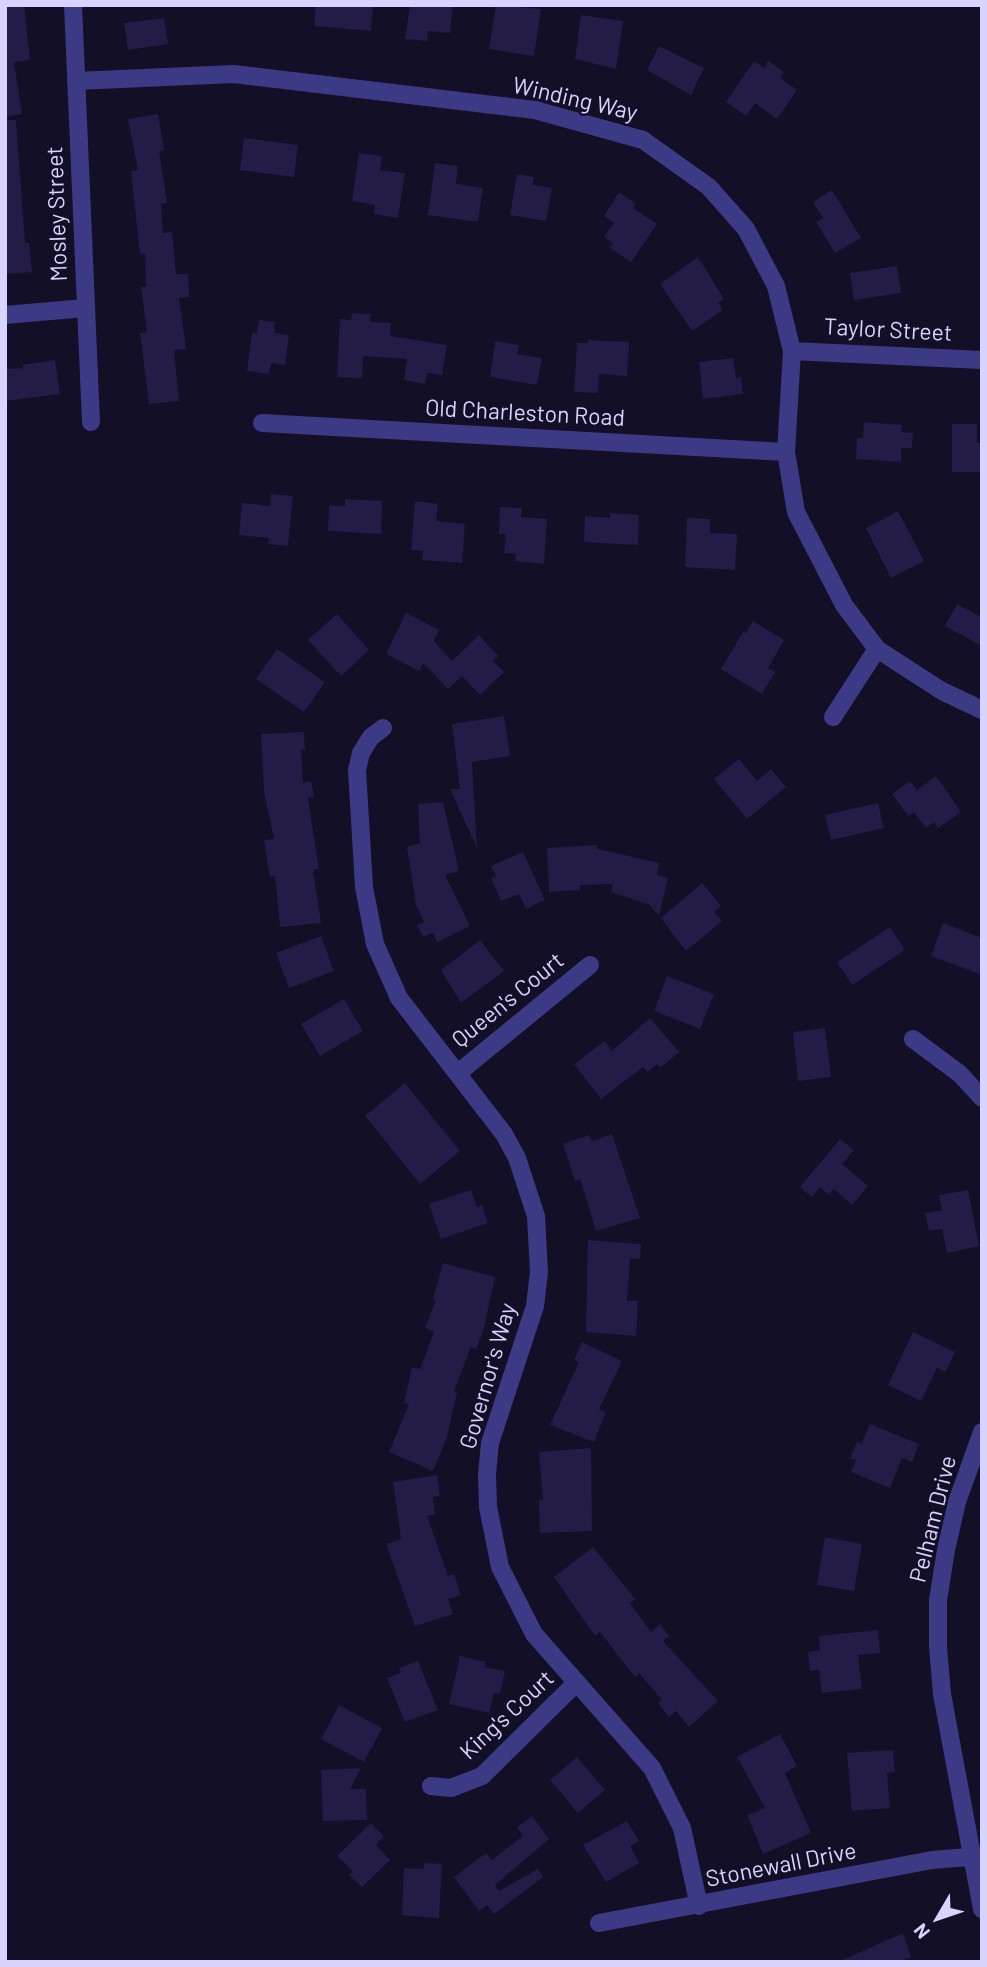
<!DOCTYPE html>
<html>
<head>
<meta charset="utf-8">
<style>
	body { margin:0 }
	#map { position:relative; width:987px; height:1967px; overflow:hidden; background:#130f26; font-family:Barlow,sans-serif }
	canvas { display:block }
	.frame { position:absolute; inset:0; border:7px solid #d9d4ff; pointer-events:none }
	.north { position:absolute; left:903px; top:1883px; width:70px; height:70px; -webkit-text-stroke:5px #130f26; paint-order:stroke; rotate:231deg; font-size:19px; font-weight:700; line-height:28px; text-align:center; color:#d9d4ff }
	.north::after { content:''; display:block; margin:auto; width:24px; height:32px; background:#d9d4ff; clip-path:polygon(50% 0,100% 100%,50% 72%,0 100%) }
</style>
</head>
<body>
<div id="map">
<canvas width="987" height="1967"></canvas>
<div class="frame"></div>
<div class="north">N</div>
</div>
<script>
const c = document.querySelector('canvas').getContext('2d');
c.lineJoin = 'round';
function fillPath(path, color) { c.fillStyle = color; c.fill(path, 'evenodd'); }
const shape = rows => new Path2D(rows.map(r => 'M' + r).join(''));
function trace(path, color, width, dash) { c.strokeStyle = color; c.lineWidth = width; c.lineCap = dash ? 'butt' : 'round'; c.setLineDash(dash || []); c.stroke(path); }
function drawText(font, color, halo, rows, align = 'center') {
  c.font = font + ' Barlow,sans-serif'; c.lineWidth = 5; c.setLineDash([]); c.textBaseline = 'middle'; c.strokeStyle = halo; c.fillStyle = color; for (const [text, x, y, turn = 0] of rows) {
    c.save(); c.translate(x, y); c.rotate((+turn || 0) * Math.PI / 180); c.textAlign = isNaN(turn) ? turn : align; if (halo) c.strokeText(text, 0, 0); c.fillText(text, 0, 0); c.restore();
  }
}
fillPath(shape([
	[5,5,24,5,30,60,14,62,22,114,5,117],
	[316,5,373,5,371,31,314,26],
	[410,5,453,5,450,33,428,31,427,41,405,39],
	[496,5,541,9,534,56,489,49],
	[581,15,623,21,616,69,575,59],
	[164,18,168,44,128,50,124,23],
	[659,46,704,68,691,95,647,70],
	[754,61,764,68,768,61,784,72,780,78,797,90,777,119,755,103,746,116,726,102],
	[158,114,164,150,159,151,167,203,161,204,163,233,172,232,176,274,188,274,189,297,179,298,186,349,174,350,179,401,149,404,140,333,147,332,141,287,146,287,145,254,140,254,131,171,138,170,128,119],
	[5,120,16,120,25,243,29,243,32,272,5,274],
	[244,138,298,145,294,177,240,170],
	[359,153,382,156,380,170,405,173,398,218,374,214,375,205,352,201],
	[435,163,458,166,456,184,483,188,478,222,428,215],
	[517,174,534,177,532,185,552,188,546,221,510,215],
	[832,190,861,238,835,253,816,222,823,218,813,202],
	[619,192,636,204,633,208,657,224,631,262,610,248,613,243,604,237,614,223,604,216],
	[698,257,724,299,718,303,723,310,692,331,660,284],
	[897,266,901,293,854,300,850,273],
	[352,313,371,314,370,322,391,323,390,336,447,345,442,375,427,373,425,384,404,380,407,359,363,356,362,378,337,377,340,319,351,320],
	[259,320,275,322,274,333,289,335,285,365,271,363,269,374,247,371,252,332,257,333],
	[588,340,629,342,627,376,599,374,598,393,574,392,577,343,588,343],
	[495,341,519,345,517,354,542,358,537,385,490,377],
	[733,358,736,378,741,377,743,394,703,399,699,362],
	[55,360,60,394,5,401,5,369,23,368,22,365],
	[864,422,902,425,901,432,913,433,912,448,901,448,901,462,856,459,857,438,863,438],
	[952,424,977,424,977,443,982,443,982,472,952,472],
	[271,494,293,496,288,546,268,544,269,538,239,535,242,503,270,506],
	[345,499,382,501,381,534,328,531,329,505,345,506],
	[415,501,438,504,436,521,465,524,462,563,422,560,423,551,411,550],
	[500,507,522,508,521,517,547,519,544,564,515,561,516,554,504,553,506,534,499,534],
	[898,511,924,561,891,578,866,528],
	[610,513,639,515,638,545,584,542,585,516,610,518],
	[687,518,710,519,710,533,737,534,735,570,685,567],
	[957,604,982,617,982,646,945,626],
	[406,613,439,630,434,641,452,661,479,635,498,656,493,661,504,672,480,695,462,676,448,689,423,663,419,671,386,654],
	[337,614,369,650,341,676,308,640],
	[753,621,784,640,768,668,775,672,762,694,721,669,743,632,746,633],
	[277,649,325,682,304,712,256,679],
	[504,716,510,756,472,762,477,848,450,789,460,789,452,724],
	[304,732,305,750,301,750,303,783,311,781,314,797,308,798,319,869,313,870,321,923,280,927,275,876,270,877,264,840,274,839,264,792,261,734],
	[739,759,757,781,771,769,786,787,747,819,714,779],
	[936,776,961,812,938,828,934,822,926,828,914,812,908,816,892,794,910,781,917,790],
	[443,802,459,871,445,875,470,926,437,942,433,933,423,937,417,925,424,922,416,905,407,847,420,843,418,804],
	[878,803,884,828,831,840,825,815],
	[597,845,598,849,659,863,657,875,668,878,659,916,650,905,611,892,613,884,580,885,580,890,549,892,547,848],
	[523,852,545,900,526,909,519,894,501,901,491,878,496,877,491,866],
	[702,883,721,906,714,912,722,921,686,951,661,918],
	[943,923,982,938,982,975,931,956],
	[890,927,905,950,852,985,837,962],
	[321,936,334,971,289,988,276,953],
	[480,940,504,971,461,1003,441,970],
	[667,976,714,994,700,1029,654,1011],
	[344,999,363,1031,320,1056,301,1024],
	[650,1018,679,1052,660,1068,657,1064,648,1072,643,1067,601,1099,574,1064,605,1041,612,1051],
	[825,1028,831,1077,798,1081,793,1032],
	[405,1083,460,1151,420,1184,365,1116],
	[612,1134,640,1218,596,1231,580,1179,575,1181,563,1144,589,1135,592,1141],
	[840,1139,854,1150,842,1164,868,1186,852,1205,834,1189,829,1195,820,1187,812,1197,800,1187],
	[471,1190,477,1207,482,1205,488,1223,441,1239,429,1204],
	[968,1190,979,1246,947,1253,942,1229,929,1231,925,1213,942,1210,939,1195],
	[588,1240,641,1244,640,1259,630,1258,627,1301,638,1301,636,1336,586,1332],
	[443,1263,495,1277,483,1332,476,1349,471,1347,454,1391,457,1392,447,1437,433,1471,389,1452,409,1404,404,1403,412,1367,420,1369,434,1332,425,1328,436,1300,433,1299],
	[913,1332,955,1352,945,1372,937,1368,921,1401,888,1385],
	[582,1342,622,1361,599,1409,606,1412,594,1442,550,1425,579,1362,574,1360],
	[870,1424,919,1444,912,1462,902,1458,890,1488,851,1472,856,1460,850,1458,857,1442,861,1444],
	[591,1448,592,1531,540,1533,539,1500,543,1500,539,1452],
	[437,1475,440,1496,433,1497,435,1514,427,1516,448,1576,454,1574,461,1595,448,1599,453,1614,415,1626,386,1544,401,1539,393,1482],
	[825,1537,862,1544,854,1591,817,1585],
	[593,1547,635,1599,630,1603,651,1632,660,1624,669,1636,663,1641,718,1701,689,1727,676,1711,669,1717,658,1703,662,1700,639,1673,635,1677,600,1632,595,1636,554,1577],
	[878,1630,880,1653,858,1655,862,1689,822,1693,819,1670,810,1671,808,1652,820,1650,819,1636],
	[460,1656,486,1662,485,1667,505,1671,500,1694,494,1693,489,1713,449,1704],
	[418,1661,438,1710,405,1722,387,1678,401,1673,399,1668],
	[339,1705,382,1728,364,1762,321,1739],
	[780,1734,797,1766,785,1773,811,1833,763,1854,747,1815,765,1808,737,1757],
	[893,1750,895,1772,887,1773,890,1808,852,1811,847,1753],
	[577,1757,605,1790,578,1813,550,1780],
	[361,1768,350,1789,366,1789,367,1820,323,1821,321,1770],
	[532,1816,549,1839,495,1885,499,1891,538,1869,543,1877,494,1914,487,1905,479,1911,454,1877,486,1853,492,1860,523,1836,517,1827],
	[627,1821,639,1841,630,1846,639,1863,606,1882,583,1845],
	[371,1823,384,1837,376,1845,390,1860,362,1887,349,1875,353,1871,337,1856],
	[424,1863,442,1864,439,1918,402,1915,404,1868,424,1869],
	[903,1933,911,1957,897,1962,838,1962]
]), '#241b47');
trace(shape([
	[73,5,91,422],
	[76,81,234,74,535,110,643,140,709,187,746,229,776,286,792,351,786,452,796,512,844,605,877,649,942,691,982,710],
	[5,315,85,308],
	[792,351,982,360],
	[262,423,786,452],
	[833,717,877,649],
	[383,728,371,737,361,753,357,770,364,887,375,944,399,998,504,1134,517,1158,536,1216,539,1272,535,1306,490,1443,487,1474,488,1507,500,1567,534,1634,652,1768,682,1828,699,1906],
	[913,1039,960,1074,982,1098],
	[458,1073,590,965],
	[982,1432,957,1502,946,1550,938,1600,938,1647,942,1694,982,1909],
	[431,1786,451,1788,482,1776,575,1684],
	[599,1923,932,1860,981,1856]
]), '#3d3a85', 18);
drawText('23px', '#d9d4ff', '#130f26', [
	["Winding Way",575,99,13],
	["Mosley Street",57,214,-92],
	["Taylor Street",888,330,3],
	["Old Charleston Road",525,413,3],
	["Queen's Court",508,1000,-39],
	["Governor's Way",488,1376,-74],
	["Pelham Drive",933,1519,-76],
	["King's Court",507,1715,-43],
	["Stonewall Drive",781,1865,-11]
]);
</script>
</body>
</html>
